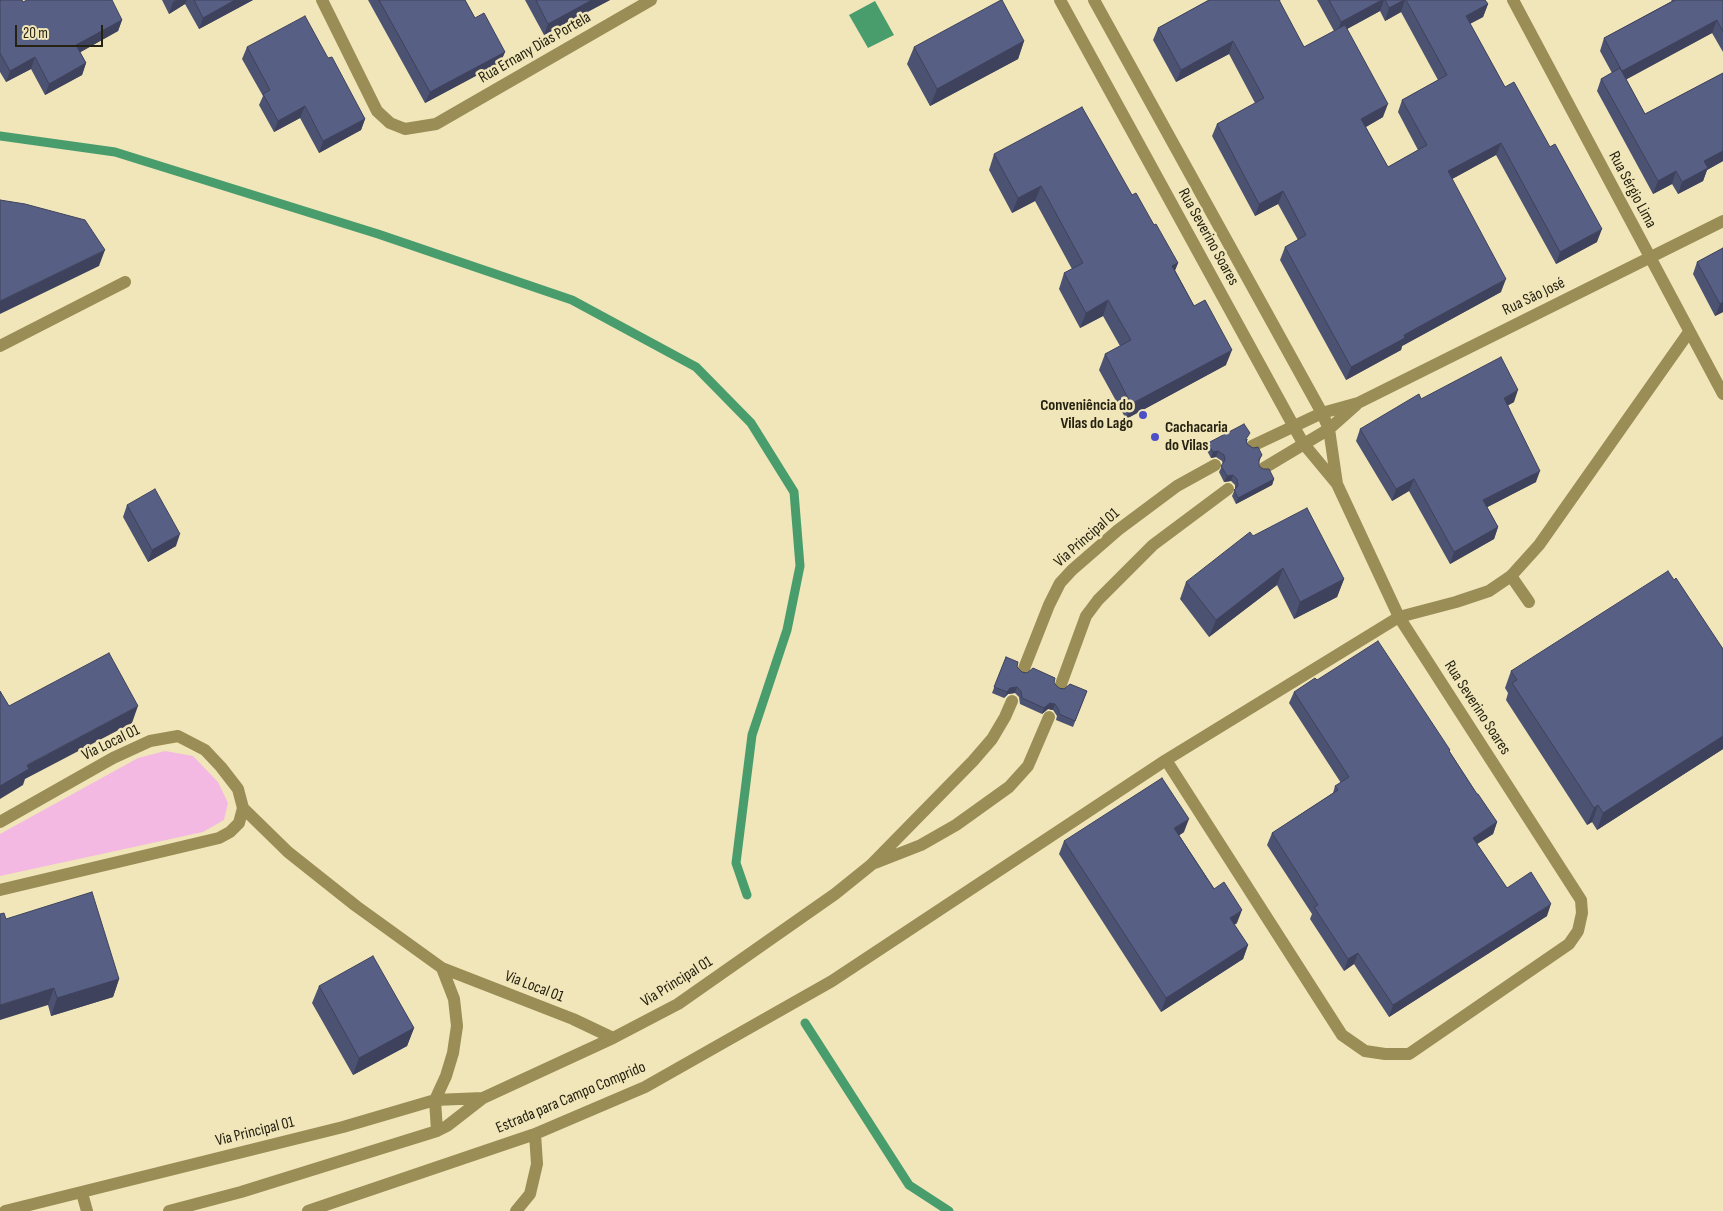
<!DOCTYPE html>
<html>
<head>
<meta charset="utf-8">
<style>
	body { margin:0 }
	#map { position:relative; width:1723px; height:1211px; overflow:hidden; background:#f0e6b9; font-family:"Sofia Sans Condensed",sans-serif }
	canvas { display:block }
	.scale { position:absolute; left:15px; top:25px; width:88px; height:22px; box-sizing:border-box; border:2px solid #262211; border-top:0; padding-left:6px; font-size:15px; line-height:18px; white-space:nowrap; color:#262211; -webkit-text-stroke:4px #f0e6b9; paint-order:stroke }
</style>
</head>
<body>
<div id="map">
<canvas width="1723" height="1211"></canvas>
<div class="scale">20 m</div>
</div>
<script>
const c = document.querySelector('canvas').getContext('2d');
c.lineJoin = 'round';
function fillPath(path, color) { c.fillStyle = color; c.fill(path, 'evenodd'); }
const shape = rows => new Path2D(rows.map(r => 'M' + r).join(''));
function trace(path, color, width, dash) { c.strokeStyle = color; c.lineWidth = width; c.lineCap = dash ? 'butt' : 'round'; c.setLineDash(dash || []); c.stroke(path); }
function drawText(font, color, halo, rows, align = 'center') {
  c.font = font + ' "Sofia Sans Condensed",sans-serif'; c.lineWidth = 5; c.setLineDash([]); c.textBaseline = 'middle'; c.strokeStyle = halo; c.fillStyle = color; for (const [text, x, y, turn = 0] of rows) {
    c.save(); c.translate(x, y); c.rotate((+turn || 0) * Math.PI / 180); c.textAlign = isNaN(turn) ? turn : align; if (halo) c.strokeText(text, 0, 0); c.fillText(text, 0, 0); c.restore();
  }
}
fillPath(shape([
	[165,751,193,756,218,782,228,803,224,820,203,832,0,876,0,834,138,758]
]), '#f3b9e3');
fillPath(shape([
	[875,1,894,35,868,48,849,15]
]), '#499d6d');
trace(shape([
	[0,136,115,152,378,234,572,300,696,367,751,423,794,492,800,566,787,630,752,735,736,863,747,895],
	[805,1023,909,1185,949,1211]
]), '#499d6d', 9);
trace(shape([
	[1511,576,1529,602]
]), '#9a8d55', 12);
trace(shape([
	[322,0,377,111,390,123,405,129,436,124,651,0],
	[1060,0,1293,425,1303,443,1337,484,1399,617,1581,900,1582,913,1578,931,1569,944,1409,1054,1385,1054,1365,1051,1342,1035,1166,760],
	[1094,0,1322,413,1329,429,1337,484],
	[1513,0,1723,394],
	[0,346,125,282],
	[1252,446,1322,413,1358,403,1723,221],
	[1264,468,1329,429,1356,405],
	[1023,671,1049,605,1060,583,1072,570,1118,530,1177,486,1215,465],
	[1060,687,1086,616,1098,600,1153,545,1228,489],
	[0,822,113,758,150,741,178,736,205,750,221,767,238,789,243,808,288,852,356,906,442,968,573,1019,613,1038],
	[875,863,921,845,956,825,1009,787,1028,766,1049,717],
	[0,890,219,838,230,832,239,823,243,808],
	[437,1131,435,1100,446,1076,453,1053,457,1026,454,999,442,968],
	[82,1193,87,1211],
	[5,1211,343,1127,435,1100,483,1098],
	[169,1211,241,1192,437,1131,447,1126,483,1098,613,1038,678,1004,835,894,871,865,973,761,992,739,1005,717,1012,701],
	[308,1211,535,1134,645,1087,832,981,1166,760,1399,617,1456,602,1489,591,1511,576,1539,545,1689,332],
	[516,1211,530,1194,537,1164,535,1134]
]), '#9a8d55', 12);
fillPath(shape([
	[0,0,23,2,122,20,118,31,80,52,86,63,82,75,45,95,31,69,6,82,0,72],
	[162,0,253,0,199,29,185,4,169,14],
	[368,0,465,0,475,18,505,52,500,63,425,103],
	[525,0,610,0,544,35],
	[1209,0,1281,0,1279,1,1304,47,1334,31,1317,0,1485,0,1488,4,1483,17,1470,24,1505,87,1597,242,1556,264,1496,155,1452,179,1501,292,1402,346,1401,350,1346,380,1280,260,1285,247,1298,240,1278,204,1255,216,1212,136,1217,124,1255,103,1229,54,1176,82,1153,40,1158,28],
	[1380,11,1385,21,1401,12,1438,80,1402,100,1398,112,1418,150,1388,167,1366,127,1383,117,1347,29],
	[1671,0,1723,0,1723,52,1712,33,1626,79,1645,114,1723,73,1723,161,1707,170,1703,181,1678,194,1672,184,1653,194,1597,91,1601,79,1612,73,1600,51,1604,38,1672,1],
	[1024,41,1018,59,930,106,907,64,914,47],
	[247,47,328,58,365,119,361,130,319,153,300,118,274,132,259,105,263,96,242,59],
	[994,154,1132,195,1154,225,1178,263,1175,270,1226,365,1126,419,1099,370,1105,354,1120,346,1103,316,1080,328,1059,289,1064,273,1072,269,1035,201,1012,213,989,170],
	[1723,248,1723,312,1715,316,1693,274,1697,262],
	[1421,399,1514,402,1508,405,1536,482,1487,507,1498,527,1494,539,1450,564,1409,491,1392,501,1356,441,1360,429],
	[1248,439,1247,441,1247,444,1262,455,1259,462,1259,466,1274,479,1272,485,1236,504,1232,496,1235,489,1235,485,1231,481,1224,482,1219,472,1223,464,1222,461,1216,457,1211,458,1206,449,1208,443],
	[127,505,176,546,148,562,123,517],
	[1253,536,1344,579,1337,597,1294,619,1277,585,1209,637,1180,599,1186,582],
	[1674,580,1723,649,1723,749,1597,830,1592,822,1587,825,1506,700,1508,693,1505,688,1511,671],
	[1006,657,1017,667,1022,672,1054,683,1059,688,1087,691,1073,727,1056,720,1057,716,1053,710,1048,709,1042,714,1020,704,1019,697,1015,693,1008,694,1004,698,992,693],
	[1317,680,1450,752,1477,794,1497,822,1493,834,1477,844,1507,888,1547,916,1389,1017,1354,964,1344,971,1310,919,1312,914,1267,845,1272,833,1333,793,1335,786,1341,783,1289,703,1294,692],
	[1184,832,1179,835,1237,923,1234,925,1248,945,1243,959,1161,1012,1059,854,1064,841],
	[6,919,119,979,113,997,51,1016,48,1005],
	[319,986,414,1028,407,1046,353,1075,312,1003]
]), '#4c5272');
fillPath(shape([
	[176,0,187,0,185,4,169,14,173,2],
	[235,0,253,0,199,29,203,18],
	[592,0,610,0,544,35,548,24],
	[1382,0,1384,0,1380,11,1336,35,1341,22],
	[1404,0,1405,0,1401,12,1385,21,1389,8],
	[1488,4,1483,17,1461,28,1466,16],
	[122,20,118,31,72,57,76,45],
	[1717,20,1712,33,1618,84,1622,71],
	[1024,41,1018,59,930,106,937,89],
	[1233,41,1229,54,1176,82,1181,70],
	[505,52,500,63,425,103,430,92],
	[35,57,31,69,6,82,10,71],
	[86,63,82,75,45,95,49,84],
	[1388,104,1383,117,1357,132,1361,119],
	[305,106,300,118,274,132,278,121],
	[365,119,361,130,319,153,323,141],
	[1501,143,1496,155,1443,184,1448,171],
	[1723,151,1723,161,1707,170,1703,181,1678,194,1682,182,1704,161],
	[1676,171,1672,184,1653,194,1658,181],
	[1041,186,1035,201,1012,213,1018,198],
	[1283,191,1278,204,1255,216,1259,204],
	[1602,229,1597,242,1556,264,1560,252],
	[105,250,99,266,0,314,0,301],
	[1178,263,1172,278,1172,266],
	[1506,279,1501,292,1402,346,1401,350,1346,380,1351,367,1404,335],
	[1108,300,1103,316,1080,328,1086,313],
	[1723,302,1723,312,1715,316,1720,304],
	[1232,350,1226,365,1126,419,1131,404],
	[1518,390,1514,402,1500,410,1504,398],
	[1218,451,1216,457,1211,458,1213,452],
	[1540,471,1536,482,1478,512,1483,500],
	[1233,475,1231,481,1224,482,1227,476],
	[1274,479,1272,485,1236,504,1238,498],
	[1414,479,1409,491,1392,501,1396,489],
	[1498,527,1494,539,1450,564,1454,552],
	[180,534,176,546,148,562,152,550],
	[1283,568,1277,585,1209,637,1216,620],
	[1344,579,1337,597,1294,619,1300,602],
	[1017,687,1015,693,1008,694,1004,698,1007,692,1010,688],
	[1050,703,1055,704,1053,710,1048,709,1042,714,1044,708],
	[138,706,132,723,25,779,23,785,0,799,0,786,27,765],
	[1723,736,1723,749,1597,830,1603,813],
	[1598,805,1592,822,1587,825,1594,808],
	[1189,819,1184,832,1170,842,1174,828],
	[1497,822,1493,834,1469,849,1473,838],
	[1551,904,1547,916,1389,1017,1393,1005],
	[1242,910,1237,923,1225,932,1230,918],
	[1248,945,1243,959,1161,1012,1166,998],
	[1358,953,1354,964,1344,971,1348,959],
	[119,979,113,997,51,1016,57,998],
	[54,988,48,1005,0,1020,0,1005],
	[414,1028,407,1046,353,1075,359,1058]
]), '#3e425c');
const building = shape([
	[0,0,22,0,23,2,27,0,112,0,122,20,76,45,86,63,49,84,35,57,10,71,0,53,0,0],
	[194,0,235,0,203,18,194,0],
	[379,0,465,0,475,18,484,13,505,52,430,92,379,0],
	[536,0,592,0,548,24,536,0],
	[1001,0,1002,0,1024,41,937,89,914,47,1001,0],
	[1209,0,1279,0,1304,47,1345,25,1388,104,1361,119,1388,167,1427,145,1402,100,1447,75,1406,0,1485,0,1488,4,1466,16,1505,87,1514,82,1550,147,1555,144,1602,229,1560,252,1501,143,1448,171,1506,279,1404,335,1405,338,1351,367,1285,247,1306,235,1283,191,1259,204,1217,124,1264,98,1233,41,1181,70,1158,28,1209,0],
	[1329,0,1382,0,1341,22,1329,0],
	[1385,0,1404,0,1389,8,1385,0],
	[1675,0,1723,0,1723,32,1717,20,1622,71,1604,38,1675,0],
	[305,16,328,58,332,57,365,119,323,141,305,106,278,121,263,94,270,90,247,47,305,16],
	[1620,68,1645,114,1723,73,1723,151,1704,161,1708,168,1682,182,1676,171,1658,181,1601,79,1620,68],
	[1082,107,1132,195,1136,193,1154,225,1156,224,1178,263,1172,266,1194,306,1205,300,1232,350,1131,404,1105,354,1131,340,1108,300,1086,313,1064,273,1083,263,1041,186,1018,198,994,154,1082,107],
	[0,200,25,204,85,220,105,250,0,301,0,200],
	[1723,248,1723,302,1720,304,1697,262,1723,248],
	[1501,357,1518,390,1504,398,1540,471,1483,500,1498,527,1454,552,1414,479,1396,489,1360,429,1419,394,1421,399,1501,357],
	[1244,424,1250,433,1246,439,1247,444,1253,448,1258,447,1262,455,1259,459,1259,466,1263,469,1269,469,1274,479,1238,498,1234,490,1238,486,1237,479,1233,475,1227,476,1221,466,1225,460,1224,455,1218,451,1213,452,1208,443,1244,424],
	[155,489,180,534,152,550,127,505,155,489],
	[1307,508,1344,579,1300,602,1283,568,1216,620,1186,582,1250,532,1253,536,1307,508],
	[1668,571,1674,580,1676,578,1723,649,1723,736,1603,813,1598,805,1594,808,1512,683,1517,680,1511,671,1668,571],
	[1378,641,1450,750,1449,751,1477,794,1478,794,1497,822,1473,838,1507,888,1531,872,1551,904,1393,1005,1358,953,1348,959,1314,907,1318,905,1272,833,1338,790,1335,786,1349,777,1294,692,1315,678,1317,680,1378,641],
	[109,653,138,706,27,765,29,769,0,786,0,691,9,706,109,653],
	[1006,657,1018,662,1017,667,1022,672,1027,673,1033,668,1055,678,1054,683,1059,688,1064,689,1070,684,1087,691,1075,721,1059,714,1059,710,1055,704,1050,703,1044,708,1022,698,1021,691,1017,687,1010,688,1007,692,994,687,1006,657],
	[1162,778,1189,819,1174,828,1214,889,1224,882,1242,910,1230,918,1248,945,1166,998,1064,841,1162,778],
	[92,892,119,979,57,998,54,988,0,1005,0,914,4,913,6,919,92,892],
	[373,956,414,1028,359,1058,319,986,373,956]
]);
fillPath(building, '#585f84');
trace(building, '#3e425c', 1);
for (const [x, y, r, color] of [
	[1143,415,5,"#4c50c6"],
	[1155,437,5,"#4c50c6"]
]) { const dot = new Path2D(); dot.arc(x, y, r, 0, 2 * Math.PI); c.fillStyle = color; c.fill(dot); trace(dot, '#f0e6b9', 2); }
drawText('16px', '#262211', '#f0e6b9', [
	["Rua Ernany Dias Portela",535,48,-30],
	["Rua Sérgio Lima",1632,190,62],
	["Rua Severino Soares",1208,237,61],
	["Rua São José",1534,297,-26],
	["Via Principal 01",1087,538,-41],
	["Rua Severino Soares",1477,708,57],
	["Via Local 01",111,743,-26],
	["Via Principal 01",677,982,-32],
	["Via Local 01",534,987,21],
	["Estrada para Campo Comprido",571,1098,-23],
	["Via Principal 01",255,1132,-14]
]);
drawText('bold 16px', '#262211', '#f0e6b9', [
	["Conveniência do",1133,406],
	["Vilas do Lago",1133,424],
	["Cachacaria",1165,428,"left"],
	["do Vilas",1165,446,"left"]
], 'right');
</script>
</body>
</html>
